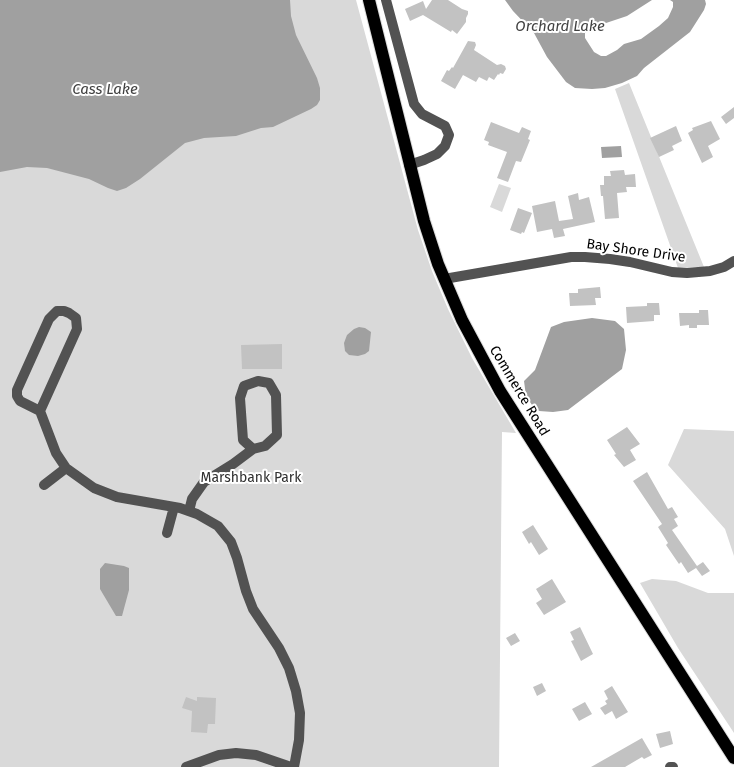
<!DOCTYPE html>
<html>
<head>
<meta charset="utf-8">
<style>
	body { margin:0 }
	canvas { display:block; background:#fff }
</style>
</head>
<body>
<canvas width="734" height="767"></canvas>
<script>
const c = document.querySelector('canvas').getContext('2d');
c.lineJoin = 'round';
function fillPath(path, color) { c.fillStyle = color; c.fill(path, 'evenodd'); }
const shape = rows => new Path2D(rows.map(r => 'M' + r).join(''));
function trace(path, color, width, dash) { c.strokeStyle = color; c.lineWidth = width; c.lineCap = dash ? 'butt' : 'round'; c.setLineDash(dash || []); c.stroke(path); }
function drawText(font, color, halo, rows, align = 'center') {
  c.font = font + ' "Fira Sans",sans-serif'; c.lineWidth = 4; c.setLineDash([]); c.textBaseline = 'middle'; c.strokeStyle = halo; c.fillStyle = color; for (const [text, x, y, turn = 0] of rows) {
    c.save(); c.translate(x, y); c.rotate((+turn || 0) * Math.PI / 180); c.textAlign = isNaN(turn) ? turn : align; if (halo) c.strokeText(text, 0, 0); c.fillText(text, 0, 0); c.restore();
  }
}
fillPath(shape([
	[0,0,356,0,418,230,432,271,448,309,472,358,516,433,502,432,499,767,0,767],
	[629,83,704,267,678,268,615,89],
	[499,184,511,188,502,212,490,207],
	[684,429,734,431,734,556,725,529,668,465],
	[652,579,676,581,708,593,734,593,734,733,678,648,640,583]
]), '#d9d9d9');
fillPath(shape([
	[0,0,290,0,291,16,296,35,317,78,320,88,320,100,317,105,311,109,273,127,261,128,236,136,204,138,185,143,140,179,126,188,117,191,108,188,89,179,47,168,27,167,0,172],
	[505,0,652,0,627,16,588,29,585,33,585,38,594,52,601,56,606,56,617,50,624,44,641,39,659,26,668,18,673,7,673,2,670,0,705,0,706,4,704,10,690,32,644,68,637,76,622,83,605,88,592,89,575,88,566,82,547,57,534,33,513,11],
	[621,146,622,157,602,158,601,147],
	[592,318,615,321,624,329,626,350,622,369,568,410,553,412,539,411,532,405,526,396,524,381,535,370,551,327,564,322],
	[359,327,365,328,371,332,369,351,365,354,358,356,349,355,345,351,344,343,347,335,354,329],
	[105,563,124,566,129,568,129,590,122,616,116,616,100,589,100,569]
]), '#a0a0a0');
fillPath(shape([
	[432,0,448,0,462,9,468,11,468,14,466,18,466,22,457,34,452,30,451,32,423,15,410,21,405,9,423,1,426,9],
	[468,41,475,42,476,45,474,50,497,65,501,64,505,66,506,69,503,74,500,73,499,75,498,74,494,80,489,77,487,81,479,77,476,82,463,75,455,89,441,81,447,70,449,71,452,67,453,68],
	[734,107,734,118,726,124,721,117],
	[711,121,720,139,708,146,713,157,702,163,688,133,693,130,692,128],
	[491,122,519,133,522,127,531,131,528,139,530,140,521,162,516,161,508,182,497,178,507,152,488,145,489,142,484,140],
	[676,126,682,141,672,146,674,150,659,157,650,138],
	[624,170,625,175,635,174,636,187,626,187,627,192,617,193,619,218,605,219,603,196,601,196,600,185,604,185,604,176,611,176,610,171],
	[578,193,579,200,589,197,595,222,563,229,565,236,554,238,552,229,537,232,532,206,555,201,559,221,573,219,568,196],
	[518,208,532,213,524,233,522,232,521,234,510,230],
	[600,287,601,298,595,298,596,305,570,306,569,293,578,293,578,289],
	[647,303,659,303,660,315,654,315,654,321,627,323,626,307,647,306],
	[699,310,708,310,709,325,697,325,697,328,689,328,689,325,680,326,679,313,699,313],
	[282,344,282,369,242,369,241,345],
	[627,427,640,444,630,450,636,460,624,467,614,455,616,454,607,440],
	[647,472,668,509,672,507,678,517,674,519,678,526,672,530,697,566,703,562,710,571,702,576,696,568,688,573,681,562,679,564,666,545,668,543,658,527,662,524,633,481],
	[533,525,548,549,539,555,531,542,529,544,522,532],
	[552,579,566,602,544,615,536,603,542,599,536,589],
	[580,627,593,654,581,661,571,641,574,640,570,632],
	[515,633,520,641,511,646,506,638],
	[542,683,546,691,537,696,533,687],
	[612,686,628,712,616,719,612,711,605,715,600,708,607,704,605,701,608,699,604,691],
	[186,697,197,701,197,697,216,698,215,724,208,724,207,733,191,732,192,711,182,708],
	[585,702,592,714,579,721,572,709],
	[670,731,673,744,660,748,656,734],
	[642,738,652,755,644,759,642,757,625,767,591,767]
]), '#c2c2c2');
const major = shape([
	[369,0,424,221,438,264,462,320,500,391,734,758]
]);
trace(major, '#dbdbdb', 14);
trace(shape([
	[386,0,414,104,422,114,445,126,449,135,445,146,437,154,424,160,409,165],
	[444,279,571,257,585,257,610,259,630,262,672,272,687,273,710,271,724,267,734,261],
	[40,411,20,401,17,396,17,390,49,319,57,311,64,311,69,313,76,318,77,329,40,411,56,453,66,468,94,488,117,497,180,508,197,514,218,526,231,542,237,558,246,591,253,609,279,648,289,668,296,691,300,713,299,740,294,767],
	[44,485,66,468],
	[189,511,192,499,204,482,233,464,253,449,265,446,277,435,276,395,269,383,258,381,244,386,240,398,243,440,253,449],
	[167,533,174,507],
	[186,767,219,755,236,753,256,755,291,767],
	[670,767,673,767]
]), '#525252', 10);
trace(major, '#000', 12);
drawText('14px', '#000', '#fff', [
	["Bay Shore Drive",636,251,8],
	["Commerce Road",519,391,59]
]);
drawText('14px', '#303030', '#fff', [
	["Marshbank Park",251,478]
]);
drawText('italic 15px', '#414141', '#fff', [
	["Orchard Lake",560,27],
	["Cass Lake",105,90]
]);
</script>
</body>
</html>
